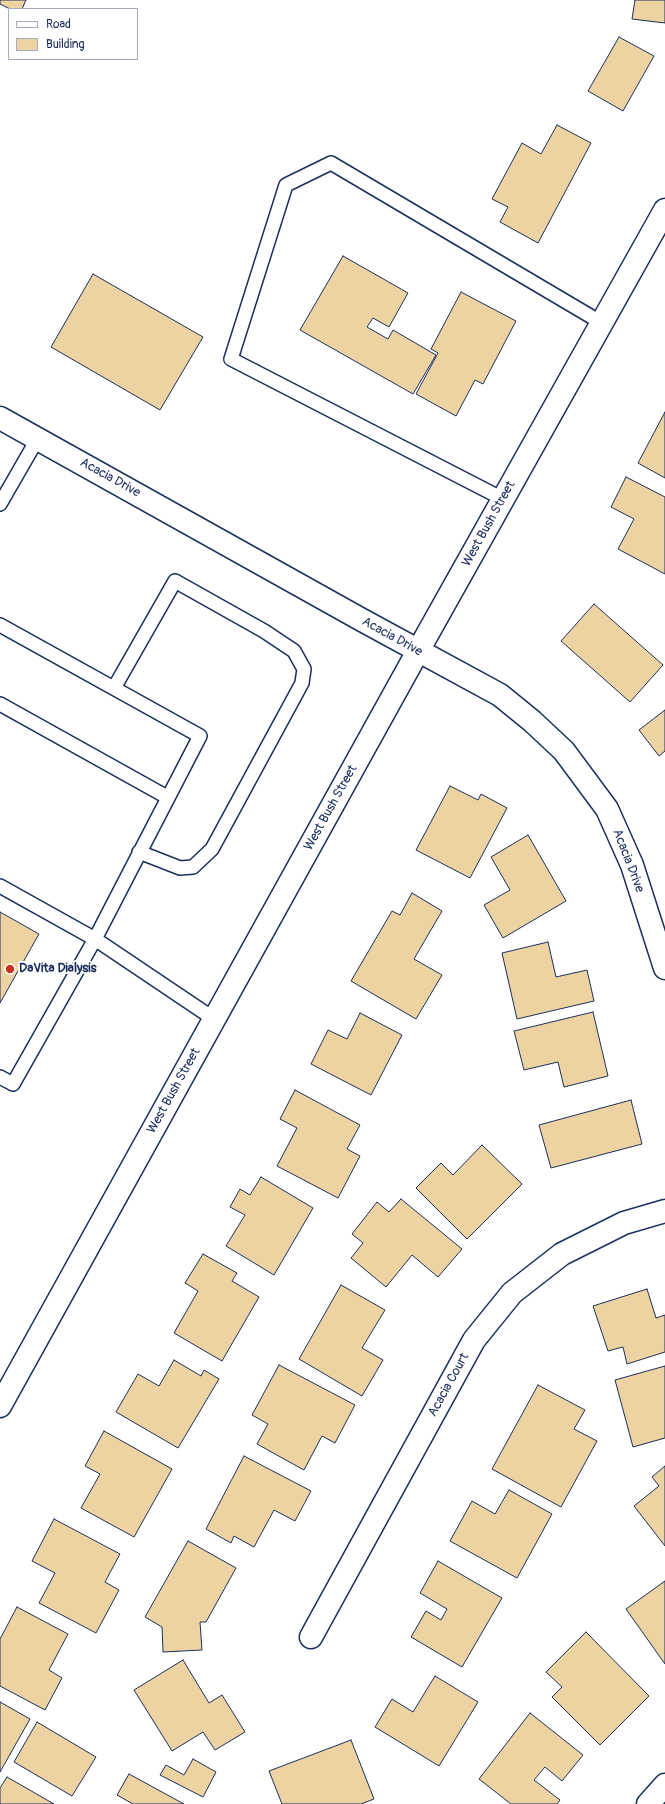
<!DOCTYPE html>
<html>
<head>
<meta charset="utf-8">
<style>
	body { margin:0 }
	#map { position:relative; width:665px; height:1804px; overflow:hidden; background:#fff; font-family:Pangolin,sans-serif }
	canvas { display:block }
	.legend { position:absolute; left:8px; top:8px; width:130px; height:52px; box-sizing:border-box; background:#fff; border:1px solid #a4acbf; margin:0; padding:5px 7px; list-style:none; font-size:12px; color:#1b2f5e }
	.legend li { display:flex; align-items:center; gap:8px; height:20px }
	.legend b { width:20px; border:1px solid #a4acbf }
</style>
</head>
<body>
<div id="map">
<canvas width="665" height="1804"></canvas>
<ul class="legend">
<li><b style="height:5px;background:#fff"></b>Road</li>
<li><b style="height:11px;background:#ecd3a1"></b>Building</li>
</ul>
</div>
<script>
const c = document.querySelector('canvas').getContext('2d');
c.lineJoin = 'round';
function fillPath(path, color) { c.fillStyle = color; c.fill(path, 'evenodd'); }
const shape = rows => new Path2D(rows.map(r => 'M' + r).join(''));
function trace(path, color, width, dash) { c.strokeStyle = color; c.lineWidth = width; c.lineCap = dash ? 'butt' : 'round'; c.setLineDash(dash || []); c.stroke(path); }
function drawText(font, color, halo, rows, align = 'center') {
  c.font = font + ' Pangolin,sans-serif'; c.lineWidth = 3.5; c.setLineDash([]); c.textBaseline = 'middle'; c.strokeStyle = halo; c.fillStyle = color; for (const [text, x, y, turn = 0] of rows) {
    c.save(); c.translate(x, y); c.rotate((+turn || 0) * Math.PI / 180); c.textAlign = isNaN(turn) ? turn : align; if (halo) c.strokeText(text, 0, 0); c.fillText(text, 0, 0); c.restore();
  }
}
const building = shape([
	[0,0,26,0,22,9,10,9,0,4,0,0],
	[635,0,665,0,665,23,632,19,635,0],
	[619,37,654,56,623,111,588,91,619,37],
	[557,125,591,143,538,243,500,222,508,207,492,199,522,143,541,154,557,125],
	[343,256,408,293,389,327,373,318,367,327,388,339,393,330,436,355,413,394,300,330,343,256],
	[93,274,203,337,160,410,51,347,93,274],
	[461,292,516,321,483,384,475,380,456,416,416,394,438,353,431,349,461,292],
	[665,412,665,478,638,463,665,412],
	[626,477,665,497,665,574,618,549,634,519,611,507,626,477],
	[594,604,663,665,630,702,561,641,594,604],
	[665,710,665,751,659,756,639,730,665,710],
	[450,786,478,800,481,794,507,808,470,878,416,850,450,786],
	[528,835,566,901,503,938,484,905,510,890,491,857,528,835],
	[412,893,442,911,414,959,442,975,416,1019,351,981,392,911,400,915,412,893],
	[0,912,39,934,0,1003,0,912],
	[548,942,556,977,587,970,594,1001,517,1019,502,953,548,942],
	[593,1012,608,1076,564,1087,558,1062,524,1070,514,1031,593,1012],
	[360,1013,402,1035,371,1095,311,1064,328,1030,347,1039,360,1013],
	[295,1090,360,1125,347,1149,360,1156,338,1198,277,1166,297,1128,280,1119,295,1090],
	[631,1100,642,1144,551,1168,539,1125,631,1100],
	[482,1145,522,1184,467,1239,416,1188,441,1163,453,1175,482,1145],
	[261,1177,313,1208,274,1275,226,1246,245,1215,230,1207,240,1189,250,1195,261,1177],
	[401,1199,462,1249,438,1277,412,1255,386,1287,351,1258,363,1243,352,1234,377,1202,389,1212,401,1199],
	[203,1254,237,1273,232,1281,259,1297,222,1361,174,1333,198,1291,185,1283,203,1254],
	[341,1285,385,1310,362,1348,383,1360,362,1396,299,1359,341,1285],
	[647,1289,656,1318,665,1315,665,1352,627,1364,623,1347,608,1351,593,1306,647,1289],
	[174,1360,201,1376,204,1370,219,1379,178,1448,116,1412,138,1374,159,1386,174,1360],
	[279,1365,355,1405,335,1443,322,1436,304,1470,257,1444,268,1424,252,1415,279,1365],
	[665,1366,665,1438,633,1447,615,1380,665,1366],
	[538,1385,585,1410,574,1429,597,1441,561,1507,492,1469,538,1385],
	[104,1431,172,1469,134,1537,81,1508,100,1474,85,1466,104,1431],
	[244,1456,311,1491,295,1521,274,1510,254,1547,234,1536,231,1543,206,1529,244,1456],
	[665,1466,665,1546,634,1506,659,1486,652,1477,665,1466],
	[509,1490,552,1514,517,1578,450,1541,472,1501,495,1514,509,1490],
	[54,1519,120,1554,105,1582,119,1590,96,1633,39,1603,55,1573,32,1561,54,1519],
	[188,1541,236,1568,206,1622,200,1622,202,1650,163,1652,162,1627,145,1617,188,1541],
	[438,1561,502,1598,462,1667,411,1637,426,1611,441,1620,447,1609,420,1593,438,1561],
	[665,1581,665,1664,626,1609,665,1581],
	[17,1607,68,1634,49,1670,62,1678,45,1710,0,1686,0,1639,17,1607],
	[586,1632,649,1696,600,1745,552,1697,562,1687,546,1672,586,1632],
	[183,1660,209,1703,222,1695,245,1732,215,1750,203,1732,172,1751,134,1690,183,1660],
	[435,1676,478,1702,439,1766,375,1727,392,1699,413,1712,435,1676],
	[0,1702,30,1719,0,1772,0,1702],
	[530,1713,583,1755,562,1781,545,1767,534,1780,560,1800,557,1804,511,1804,479,1779,530,1713],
	[37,1722,96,1757,72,1796,14,1762,37,1722],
	[351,1740,374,1799,361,1804,282,1804,269,1771,351,1740],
	[193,1759,216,1772,203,1797,160,1775,166,1765,184,1775,193,1759],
	[129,1774,184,1804,133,1804,117,1795,129,1774],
	[7,1777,54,1804,0,1804,0,1788,7,1777]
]);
fillPath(building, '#ecd3a1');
trace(building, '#1b2f5e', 1);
const lane = shape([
	[503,499,231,359,286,185,331,163,602,323],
	[0,504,38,438],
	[0,625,200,736,95,939,13,1084,0,1077],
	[114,688,175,581,264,631,294,651,304,669,302,683,212,849,193,867,180,868,139,852],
	[0,704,167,797],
	[0,886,95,939,214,1019]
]);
const street = shape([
	[0,418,362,620,500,695,532,721,564,751,607,809,632,865,665,968],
	[311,1637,474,1340,512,1293,562,1254,624,1223,665,1211],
	[648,1804,665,1785]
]);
const secondary = shape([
	[0,1406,418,651,665,210]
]);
trace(lane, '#1b2f5e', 16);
trace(street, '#1b2f5e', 25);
trace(secondary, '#1b2f5e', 25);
trace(lane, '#fff', 13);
trace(street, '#fff', 22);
trace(secondary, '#fff', 22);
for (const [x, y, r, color] of [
	[10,969,5,"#c8321e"]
]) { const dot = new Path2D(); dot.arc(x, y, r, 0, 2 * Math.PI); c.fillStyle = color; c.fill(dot); trace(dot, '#fff', 1.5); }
drawText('13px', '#1b2f5e', '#fff', [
	["Acacia Drive",110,478,29],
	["West Bush Street",489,524,-61],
	["Acacia Drive",392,637,29],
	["West Bush Street",331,808,-61],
	["Acacia Drive",628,861,69],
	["West Bush Street",174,1091,-61],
	["Acacia Court",449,1385,-61]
]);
drawText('bold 13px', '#1b2f5e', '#fff', [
	["DaVita Dialysis",19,969]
], 'left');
</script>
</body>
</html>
